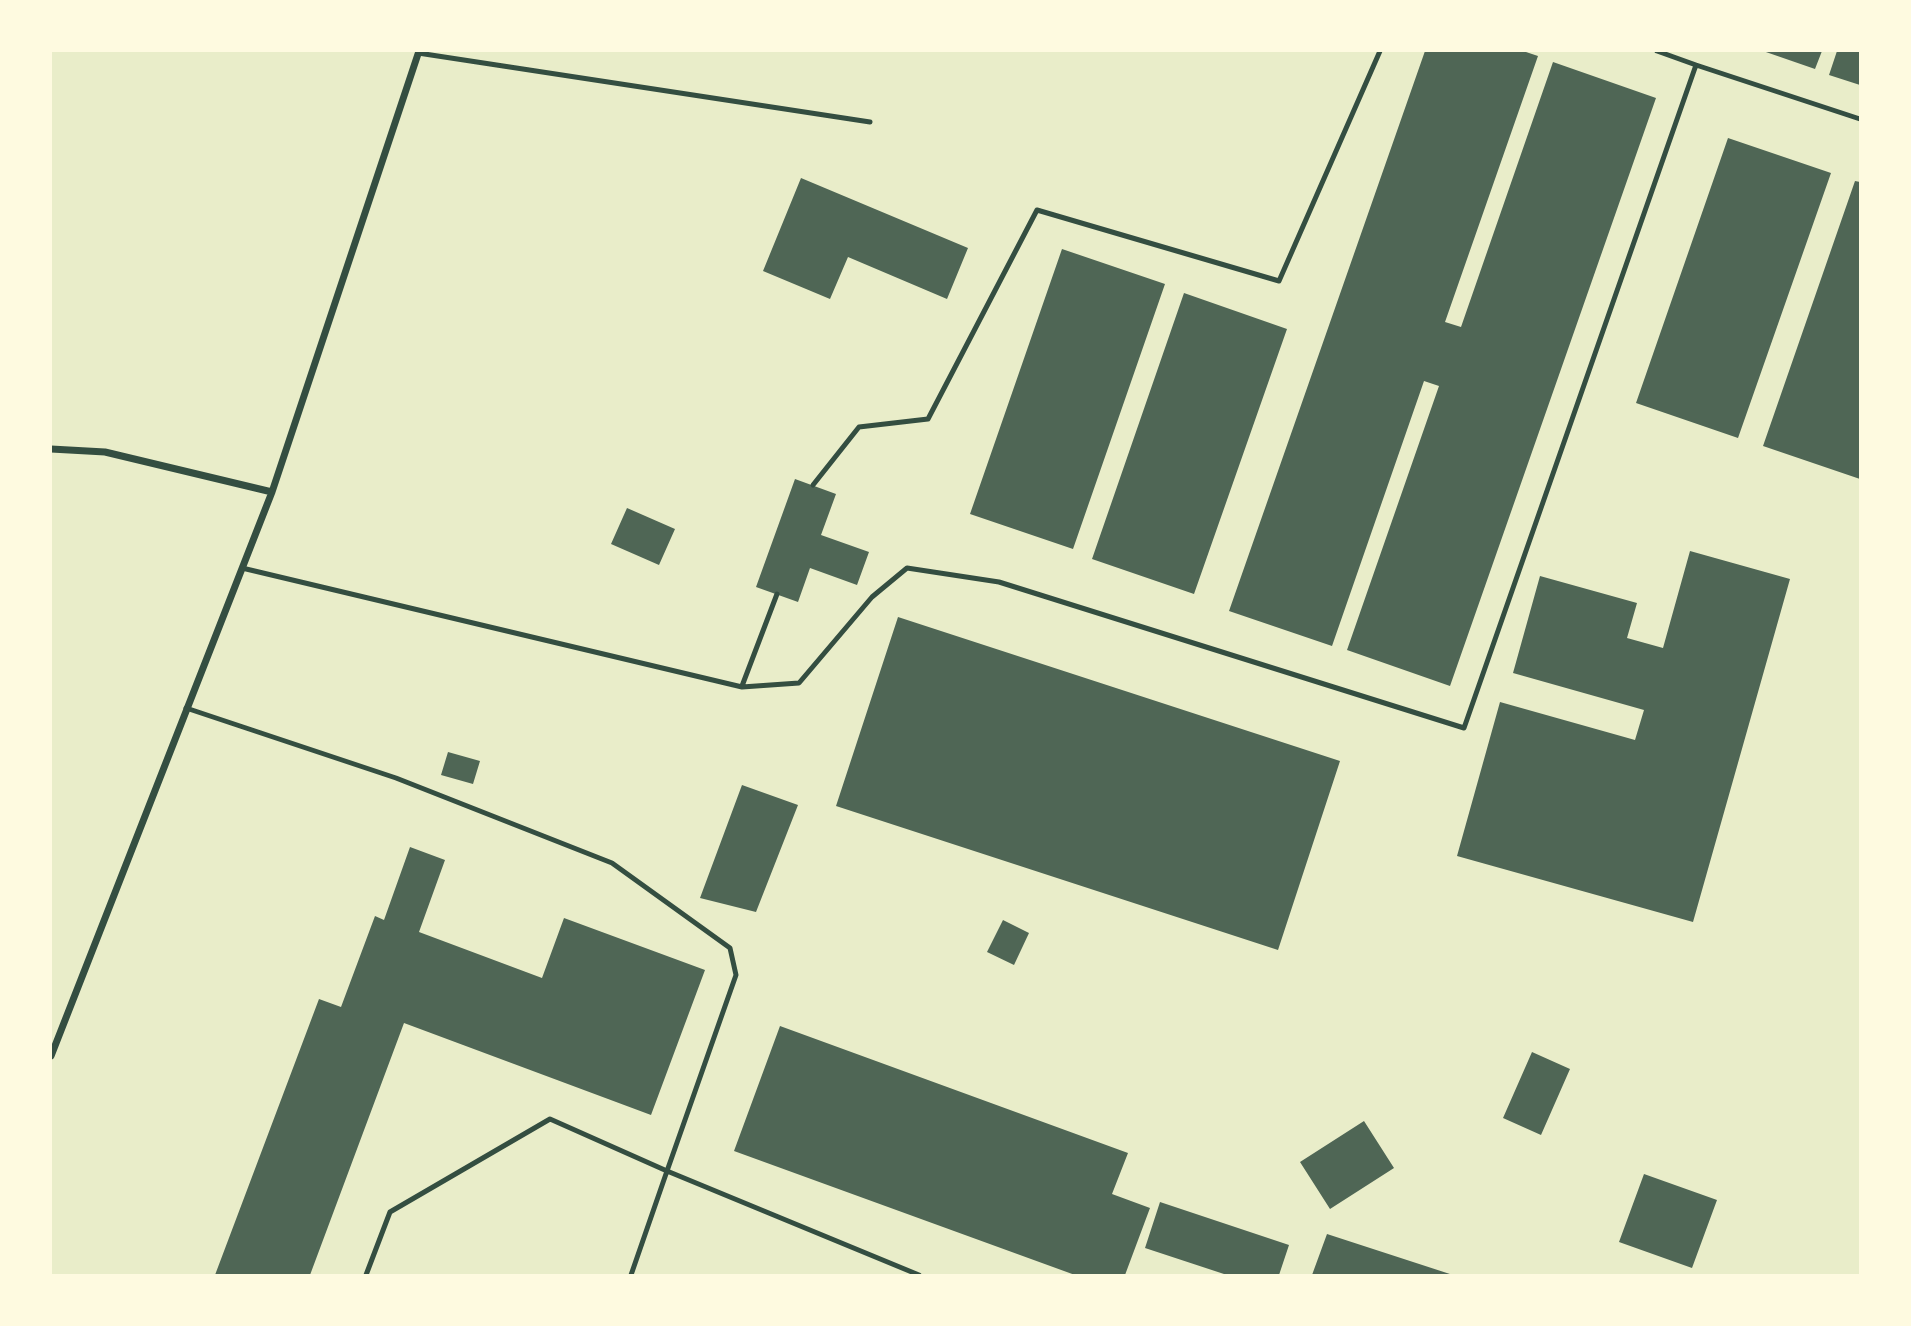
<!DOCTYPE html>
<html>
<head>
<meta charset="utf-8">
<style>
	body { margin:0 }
	#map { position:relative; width:1911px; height:1326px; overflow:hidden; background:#e9edc9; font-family:"PT Sans Narrow",sans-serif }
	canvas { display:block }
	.frame { position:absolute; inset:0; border:52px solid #fefae0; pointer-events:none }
</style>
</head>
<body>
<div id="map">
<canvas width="1911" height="1326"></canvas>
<div class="frame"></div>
</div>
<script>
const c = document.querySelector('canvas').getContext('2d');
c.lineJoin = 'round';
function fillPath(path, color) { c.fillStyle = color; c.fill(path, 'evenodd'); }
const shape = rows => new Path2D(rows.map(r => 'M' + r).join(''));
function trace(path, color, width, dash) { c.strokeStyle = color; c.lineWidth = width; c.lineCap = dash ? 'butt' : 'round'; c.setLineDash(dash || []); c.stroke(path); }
fillPath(shape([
	[1425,51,1523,51,1538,56,1445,322,1461,327,1553,62,1656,98,1450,686,1347,650,1439,386,1424,381,1332,646,1229,611],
	[1763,51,1822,51,1815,69],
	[1837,51,1860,51,1860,85,1829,75],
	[1728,138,1831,173,1738,438,1636,403],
	[801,178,968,248,947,299,848,257,830,299,763,271],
	[1855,181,1860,182,1860,479,1763,446],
	[1062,249,1165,284,1073,549,970,514],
	[1184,293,1287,329,1194,594,1092,559],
	[795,479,836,494,821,535,869,552,857,585,810,568,798,602,756,587],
	[627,508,675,529,659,565,611,544],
	[1690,551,1790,579,1693,922,1457,856,1500,702,1635,740,1644,710,1513,673,1540,576,1637,603,1627,638,1663,648],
	[898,617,1340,761,1278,950,836,806],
	[448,752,480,761,473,784,441,775],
	[742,785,798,805,756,912,700,898],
	[410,847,445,860,419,932,542,978,564,918,705,970,651,1115,404,1023,310,1275,215,1275,319,999,341,1007,375,916,384,920],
	[1003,920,1029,933,1014,965,987,952],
	[780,1026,1128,1153,1112,1194,1150,1208,1125,1275,1075,1275,734,1151],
	[1532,1052,1570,1069,1541,1135,1503,1118],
	[1364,1121,1394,1168,1330,1209,1300,1162],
	[1644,1174,1717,1200,1692,1268,1619,1242],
	[1160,1202,1289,1245,1279,1275,1227,1275,1145,1248],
	[1327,1234,1453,1275,1312,1275]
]), '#4f6655');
trace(shape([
	[418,53,870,122],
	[1696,65,1860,119],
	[813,485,859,427,928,419,1037,210,1279,281,1380,51],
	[242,568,742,687,799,683,872,597,907,568,999,582,1464,728,1696,65,1657,51],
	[742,686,777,594],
	[186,708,396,778,612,863,730,948,736,975,667,1171,919,1275],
	[366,1275,390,1212,550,1119,667,1171,631,1275]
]), '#344e41', 5);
trace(shape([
	[51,449,105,452,272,492],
	[51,1056,272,492,419,51]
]), '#344e41', 7);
</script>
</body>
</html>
